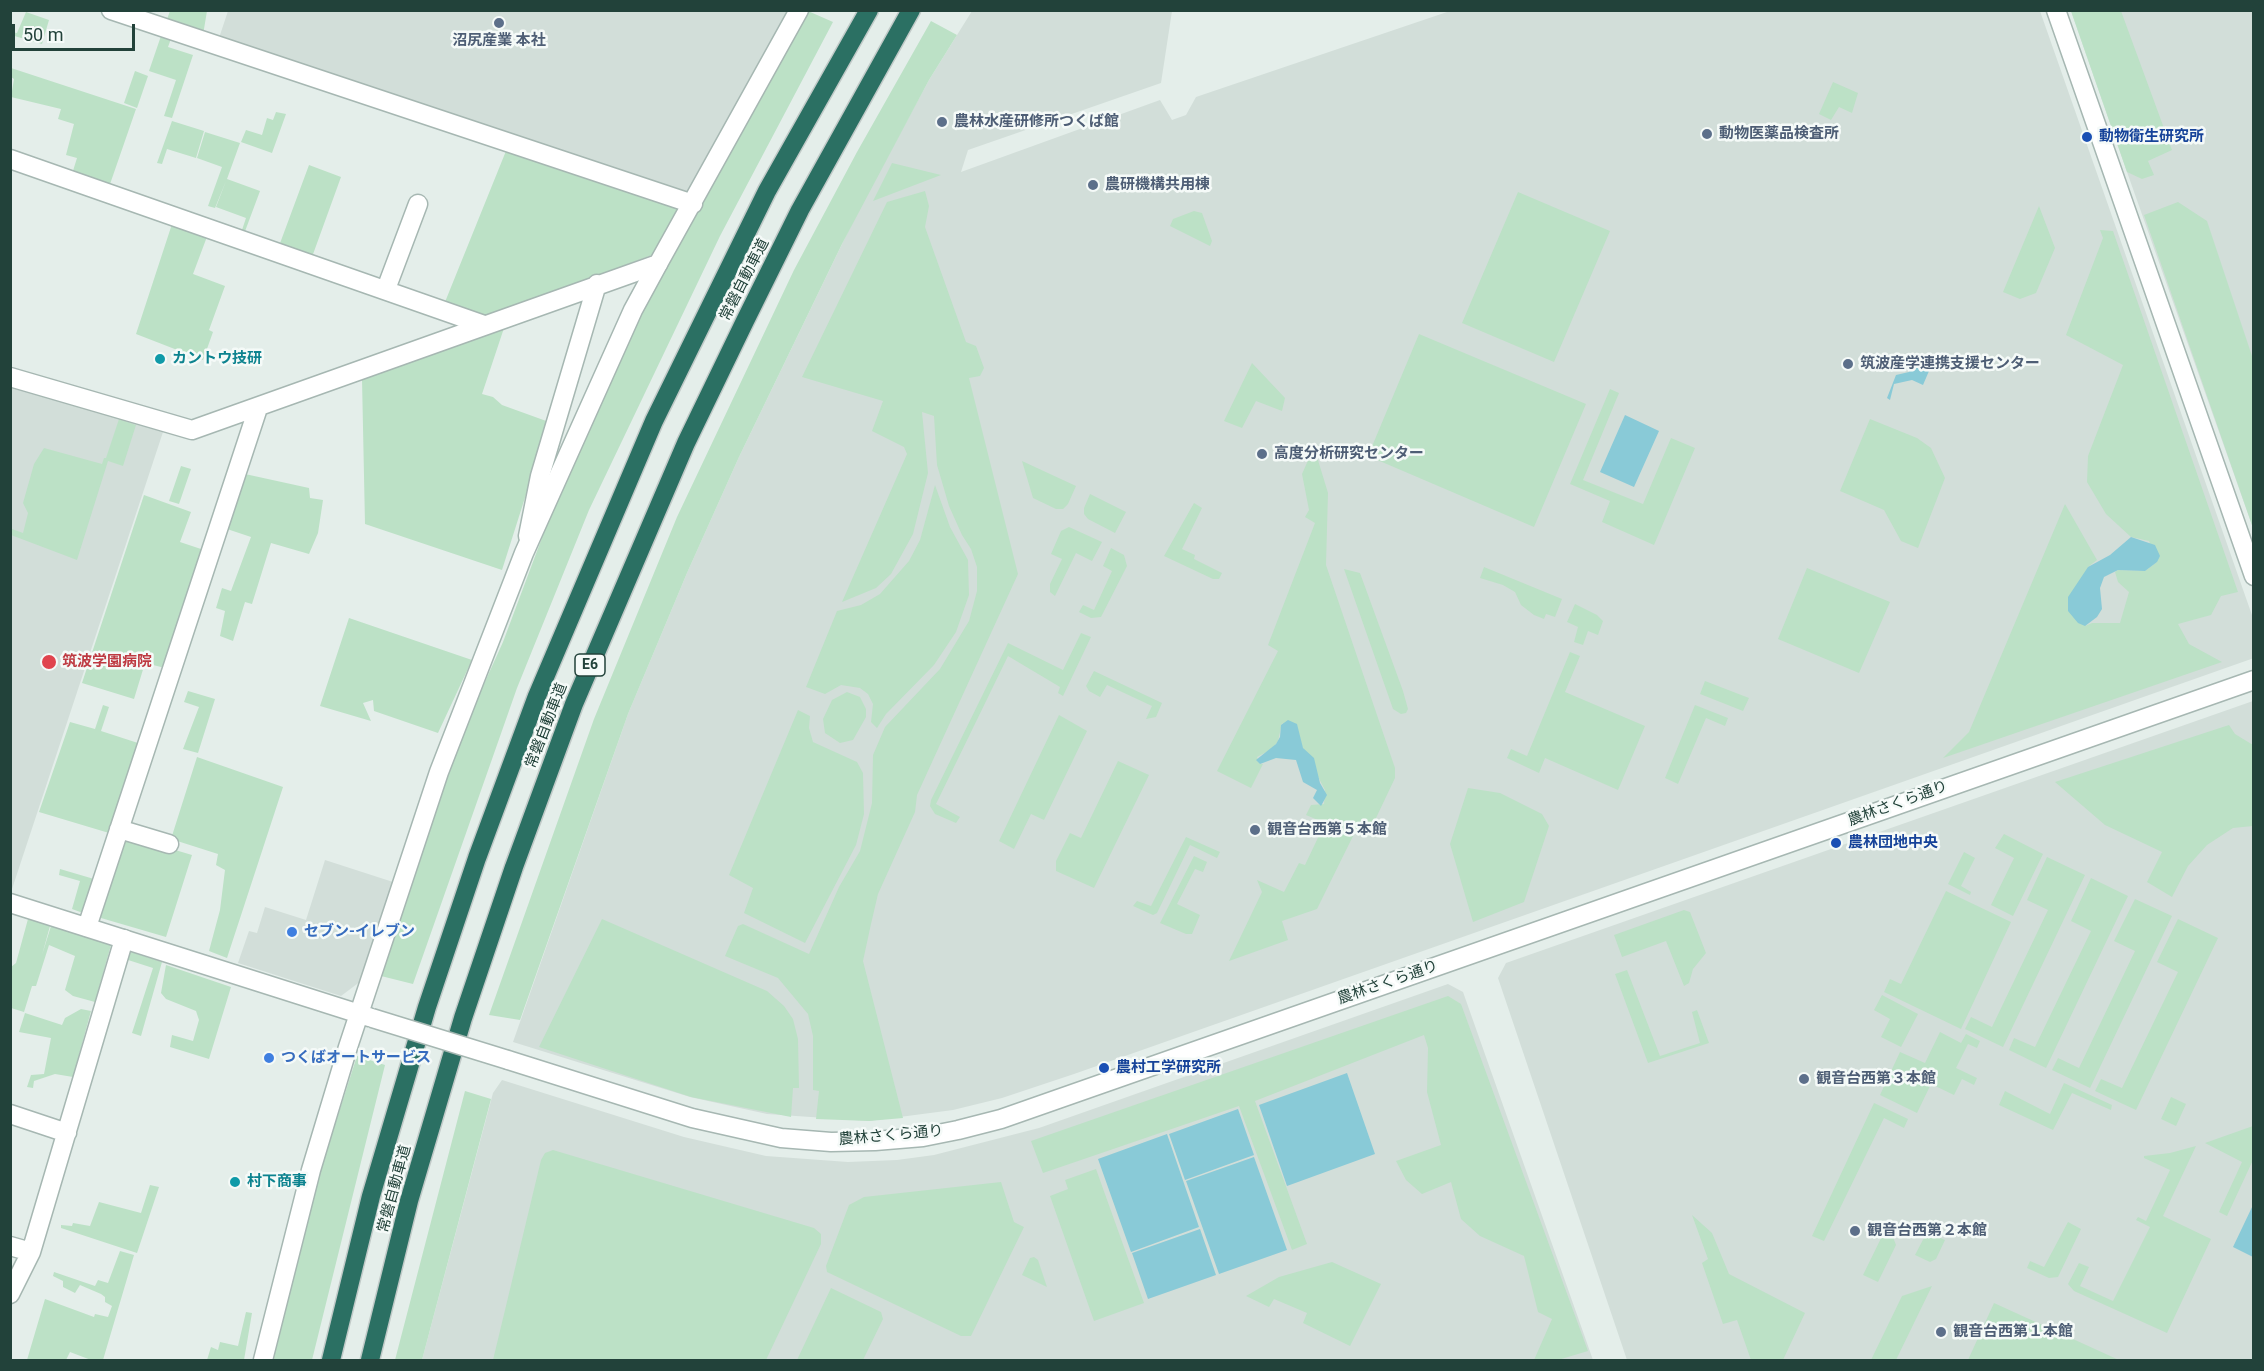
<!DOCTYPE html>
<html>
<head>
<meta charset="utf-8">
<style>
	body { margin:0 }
	#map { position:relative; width:2264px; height:1371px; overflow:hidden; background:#e4eeea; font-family:Roboto,sans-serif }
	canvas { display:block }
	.frame { position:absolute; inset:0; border:12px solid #22423a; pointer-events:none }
	.scale { position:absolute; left:12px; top:24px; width:123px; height:27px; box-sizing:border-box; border:3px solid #22423a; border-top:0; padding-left:8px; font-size:18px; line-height:21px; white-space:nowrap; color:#22423a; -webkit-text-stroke:4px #f5faf8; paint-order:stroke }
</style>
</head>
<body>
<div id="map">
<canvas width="2264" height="1371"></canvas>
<div class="frame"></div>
<div class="scale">50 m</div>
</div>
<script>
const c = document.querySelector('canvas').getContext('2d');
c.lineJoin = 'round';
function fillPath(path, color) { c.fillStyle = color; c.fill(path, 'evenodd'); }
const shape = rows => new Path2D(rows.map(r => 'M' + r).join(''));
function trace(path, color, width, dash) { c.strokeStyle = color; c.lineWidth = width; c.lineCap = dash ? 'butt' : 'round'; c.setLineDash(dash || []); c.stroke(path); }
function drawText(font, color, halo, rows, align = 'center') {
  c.font = font + ' Roboto,"Noto Sans JP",sans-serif'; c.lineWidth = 5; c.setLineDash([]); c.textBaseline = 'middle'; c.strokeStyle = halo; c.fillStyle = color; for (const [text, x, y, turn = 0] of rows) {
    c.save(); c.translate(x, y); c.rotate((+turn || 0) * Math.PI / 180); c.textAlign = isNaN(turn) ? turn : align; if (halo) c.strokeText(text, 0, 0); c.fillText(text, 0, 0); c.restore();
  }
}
fillPath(shape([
	[228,11,788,11,688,194,218,41],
	[972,11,1172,11,1161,83,968,150,961,172,1160,100,1172,120,1186,115,1196,97,1450,11,2040,11,2253,618,2254,658,1074,1074,1002,1098,953,1110,869,1121,767,1114,690,1097,513,1042,628,714,687,573,739,457,859,209,929,80],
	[2071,11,2253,11,2253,528,2127,172],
	[10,385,163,432,11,892,10,892],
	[2253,701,2253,1360,1627,1360,1498,978,1506,963],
	[325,860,393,882,361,981,341,996,238,963,249,931,257,933,265,907,306,920],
	[1448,984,1463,992,1593,1360,422,1360,493,1093,502,1080,684,1137,766,1156,848,1162,897,1160,934,1155,1039,1128]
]), '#d2ded9');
fillPath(shape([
	[170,11,207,11,203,35,166,22],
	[808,11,833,22,720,236,589,510,517,688,413,984,381,976,460,737,503,642,555,503,640,315],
	[2071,11,2121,11,2172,150,2148,161,2154,175,2142,179,2127,172],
	[26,12,49,20,42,44,11,35,11,32,17,33],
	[931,21,957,35,929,80,842,244,739,457,687,573,628,714,520,1020,489,1015,594,719,677,517,794,270,857,152],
	[162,33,172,36,168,47,193,55,172,118,164,116,176,80,149,71],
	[11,68,136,109,109,187,72,174,77,158,66,155,74,124,58,119,61,109,11,97,14,79,11,77],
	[135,71,148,76,137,108,124,103],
	[1833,82,1858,93,1852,113,1839,107,1831,120,1819,114],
	[276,112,286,114,272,153,241,142,246,130,262,135,267,118,273,120],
	[172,121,204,131,196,158,167,149,162,164,157,163],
	[205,132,240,143,227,179,260,191,244,234,241,233,246,218,216,207,226,181,215,208,208,206,222,167,197,158],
	[508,146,683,208,664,243,652,255,486,317,445,302],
	[892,163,941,175,873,201],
	[309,165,341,177,312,257,279,246],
	[925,191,929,206,925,227,966,342,976,346,984,368,980,376,969,378,1018,574,917,795,915,812,878,894,871,924,863,961,903,1118,869,1121,816,1119,819,1091,813,1090,813,1036,808,1014,778,978,725,956,738,926,743,924,809,954,839,887,860,851,872,803,873,755,885,727,940,669,969,621,977,591,977,567,971,549,962,535,949,506,937,465,934,416,922,412,928,473,913,534,891,574,876,588,842,602,907,454,904,447,872,431,883,401,802,377,887,202],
	[1518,192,1610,231,1554,362,1462,323],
	[2178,202,2207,221,2253,359,2253,528,2144,215],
	[2039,206,2055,248,2036,293,2020,299,2003,292],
	[1194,211,1202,213,1212,241,1210,246,1170,226,1173,219],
	[172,224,208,234,193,274,225,286,209,330,213,332,203,360,136,334],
	[2100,230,2113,231,2238,592,2221,596,2211,615,2178,624,2189,644,2222,662,1943,758,1969,732,2065,504,2097,560,2088,567,2085,626,2092,623,2120,623,2129,592,2118,582,2115,572,2118,570,2145,571,2157,562,2149,541,2131,537,2106,514,2087,482,2088,456,2123,365,2066,335,2103,238],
	[504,328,482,394,493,397,502,405,549,422,502,570,365,524,362,379],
	[1419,334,1586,404,1534,527,1368,456],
	[1252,363,1285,398,1282,411,1256,401,1242,428,1224,421],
	[1610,389,1619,393,1583,480,1643,504,1671,438,1695,448,1654,545,1602,522,1610,501,1570,484],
	[119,419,136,425,123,466,108,461,77,560,11,535,12,529,23,533,28,513,23,503,34,464,44,448,102,464,104,458,106,458],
	[1870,419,1917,438,1931,448,1945,478,1918,548,1901,541,1884,510,1840,491],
	[1314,447,1328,493,1326,565,1395,768,1395,778,1367,837,1355,832,1317,909,1282,921,1288,940,1229,961,1262,892,1257,880,1284,892,1299,863,1305,865,1325,823,1306,815,1311,805,1324,804,1325,790,1303,748,1282,723,1278,741,1272,749,1257,757,1260,764,1263,764,1251,788,1217,771,1278,651,1268,645,1315,523,1305,517,1309,510,1302,474],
	[1022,461,1076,486,1068,504,1063,509,1056,509,1033,498],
	[181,466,191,469,179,504,169,501],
	[245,474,309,488,310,498,323,500,318,533,309,554,271,543,252,604,245,602,233,641,220,636,225,611,216,608,222,588,231,591,251,537,227,529],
	[935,485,950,527,968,560,969,595,956,632,934,665,886,714,877,728,871,722,873,704,868,694,860,688,841,685,825,694,806,687,837,611,861,605,880,594,909,561,920,540],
	[1090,494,1126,512,1115,533,1088,519,1084,514,1084,508],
	[144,495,191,512,180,542,204,550,165,668,145,663,134,699,82,683],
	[1194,503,1202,508,1182,549,1195,555,1194,559,1222,573,1219,579,1213,579,1164,556],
	[1069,527,1102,542,1092,561,1076,553,1055,596,1050,592,1050,584,1062,559,1051,554,1061,531],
	[1111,548,1124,555,1127,566,1101,617,1091,618,1079,612,1083,605,1094,610,1112,571,1103,566],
	[1484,567,1562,599,1555,617,1546,614,1544,619,1534,615,1521,605,1515,592,1503,585,1480,578],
	[1807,568,1890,602,1859,673,1778,639],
	[1344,569,1360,573,1403,691,1408,709,1406,713,1401,714,1393,709],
	[1575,604,1597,615,1603,621,1598,635,1588,631,1583,645,1574,642,1578,627,1567,622],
	[349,618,472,660,438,733,374,711,373,700,363,703,371,721,320,706],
	[1081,633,1091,637,1063,696,1058,693,1060,687,1008,656,936,804,960,817,956,823,935,814,930,806,931,800,1008,643,1063,670],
	[1570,652,1580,656,1565,692,1645,726,1618,790,1545,758,1539,773,1507,758,1511,749,1527,756],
	[1094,671,1162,703,1156,717,1146,719,1152,706,1107,685,1100,697,1089,691,1086,686],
	[1705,681,1749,698,1743,711,1700,694],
	[188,691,215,699,198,753,183,749,199,707,184,702],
	[847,692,860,697,866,709,866,717,853,740,840,743,825,733,823,719,832,700],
	[103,705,109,707,101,731,141,744,109,833,39,812,70,722,95,729],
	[1695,705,1728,718,1725,726,1706,718,1678,784,1665,778],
	[798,710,810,716,809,728,813,742,857,762,863,773,864,814,856,845,805,943,744,913,753,888,729,875],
	[1059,715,1087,731,1044,820,1031,814,1014,849,999,841],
	[2229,725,2235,734,2253,745,2253,826,2233,828,2207,845,2188,866,2172,897,2147,882,2162,852,2105,825,2055,782],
	[197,757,283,787,227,958,209,951,220,910,225,870,216,865,218,854,171,839],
	[1118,761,1149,775,1094,888,1056,871,1056,861,1070,833,1081,838],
	[1468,788,1500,793,1542,814,1549,826,1524,902,1473,922,1450,844],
	[2004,834,2043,854,2013,916,1991,905,2014,858,1995,848],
	[128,836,192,855,166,937,101,918,100,912,125,838],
	[1186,837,1220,852,1217,858,1190,845,1157,913,1153,915,1133,906,1137,901,1151,906],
	[1964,852,1975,858,1961,886,1971,892,1970,895,1948,884],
	[1194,856,1207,862,1203,872,1195,869,1177,904,1200,915,1192,934,1186,934,1160,923],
	[2047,857,2085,875,2003,1047,1965,1029,1971,1017,1992,1027,2048,910,2027,900],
	[60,869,94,879,83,913,72,909,80,881,59,875],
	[2091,878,2128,896,2046,1068,2009,1050,2014,1038,2035,1047,2091,931,2071,921],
	[1946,891,2011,922,1961,1029,1884,992,1890,979,1901,984],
	[2135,899,2172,916,2090,1088,2052,1070,2058,1058,2079,1068,2135,951,2114,941],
	[1684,910,1690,912,1706,953,1693,969,1689,983,1684,986,1666,941,1622,957,1614,935],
	[28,919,50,926,42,955,51,926,111,945,95,1002,73,996,65,990,75,956,49,945,36,986,32,986,24,1012,11,1008,11,967,16,963],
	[602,919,767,991,784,1006,793,1019,798,1039,799,1088,793,1088,791,1117,691,1097,539,1047],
	[2178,919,2218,938,2136,1110,2095,1091,2101,1079,2122,1088,2178,972,2157,962],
	[128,951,162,962,141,1036,132,1033,153,968,125,959],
	[166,965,231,987,209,1059,170,1047,172,1035,193,1041,199,1020,196,1011,166,999,161,993],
	[1627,970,1660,1056,1700,1043,1692,1012,1697,1010,1709,1043,1648,1063,1615,974],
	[1882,995,1918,1014,1901,1047,1881,1037,1890,1019,1874,1010],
	[1448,996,1461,1004,1588,1351,1558,1360,1534,1360,1552,1319,1538,1312,1524,1256,1480,1236,1461,1219,1451,1182,1422,1194,1406,1180,1396,1161,1441,1145,1427,1092,1428,1048,1424,1035,1255,1101,1307,1244,1292,1250,1239,1106,1043,1173,1031,1141],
	[81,1009,91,1011,73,1077,55,1074,34,1081,33,1088,27,1087,31,1075,44,1074,51,1038,19,1032,25,1013,62,1025,65,1018],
	[1940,1032,1961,1043,1966,1034,1980,1041,1977,1048,1968,1044,1956,1068,1977,1078,1974,1085,1962,1079,1954,1095,1931,1084,1917,1113,1880,1095,1900,1052,1925,1063],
	[357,1056,385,1065,312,1360,272,1360,314,1190],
	[2064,1083,2112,1105,2111,1110,2072,1093,2053,1130,1999,1105,2005,1091,2050,1114],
	[465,1091,491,1099,422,1360,395,1360],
	[2171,1097,2186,1104,2176,1126,2161,1119],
	[1874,1103,1908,1119,1904,1128,1884,1118,1824,1241,1812,1236],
	[2253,1126,2253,1160,2227,1216,2219,1212,2242,1162,2205,1143],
	[2196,1146,2163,1216,2211,1239,2167,1333,2074,1291,2068,1284,2079,1263,2089,1267,2080,1286,2113,1301,2150,1227,2136,1220,2138,1217,2146,1221,2170,1170,2144,1158,2144,1156,2170,1153],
	[553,1150,814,1228,821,1234,821,1244,766,1360,493,1360,541,1160,545,1153],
	[1096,1169,1144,1303,1094,1321,1050,1196,1068,1189,1065,1180],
	[1001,1182,1014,1222,1024,1227,971,1336,961,1336,827,1272,826,1266,849,1205,864,1197],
	[150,1185,159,1187,137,1253,61,1228,61,1225,72,1226,73,1223,90,1226,99,1202,141,1213],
	[1692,1215,1712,1233,1729,1274,1805,1313,1783,1360,1751,1360,1737,1320,1723,1324,1702,1263,1708,1259],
	[2068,1222,2081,1229,2058,1277,2049,1278,2027,1268,2030,1261,2044,1267],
	[1888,1224,1896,1245,1878,1282,1863,1275],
	[1927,1232,1945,1240,1936,1259,1930,1262,1915,1255],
	[120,1251,134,1255,103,1360,91,1360,70,1352,66,1360,27,1360,45,1299,94,1317,95,1314,108,1317,112,1306,105,1302,105,1297,101,1294,80,1285,75,1293,63,1287,63,1281,53,1276,54,1272,95,1286,98,1280,108,1283],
	[1034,1257,1038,1260,1047,1287,1022,1275,1030,1258],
	[1332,1262,1381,1284,1350,1346,1303,1323,1307,1313,1274,1299,1269,1307,1246,1296,1279,1277],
	[1932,1286,1896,1360,1871,1360,1902,1296],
	[831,1288,881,1312,883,1319,863,1360,797,1360],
	[1994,1303,2119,1360,1968,1360],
	[246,1312,252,1313,244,1360,207,1360,211,1347,218,1350,220,1342,238,1346]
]), '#bce1c6');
fillPath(shape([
	[1912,365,1929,371,1923,385,1912,380,1894,384,1890,400,1887,398,1896,375,1909,372],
	[1625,415,1659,431,1634,487,1600,472],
	[2131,537,2155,545,2160,556,2157,562,2145,571,2118,570,2104,577,2100,588,2102,609,2097,617,2085,626,2078,623,2068,611,2068,597,2088,567,2110,555],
	[1288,720,1297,724,1303,748,1314,758,1320,783,1327,795,1321,806,1313,798,1317,790,1303,782,1296,760,1276,758,1260,764,1256,760,1276,744,1280,737,1281,725],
	[1347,1073,1375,1154,1287,1186,1259,1105],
	[1238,1109,1254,1155,1185,1180,1169,1134],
	[1167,1134,1199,1227,1131,1252,1098,1159],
	[1254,1157,1287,1250,1219,1274,1186,1181],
	[2253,1205,2253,1257,2233,1247],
	[1200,1229,1216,1275,1148,1299,1132,1253]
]), '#89cad7');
const minor = shape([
	[111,10,693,204],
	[10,159,484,325],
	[386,289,418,204],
	[10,377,192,430,658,264,799,10],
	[528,536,540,476,597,284],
	[119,829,169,844],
	[87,927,258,408],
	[10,1114,67,1133],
	[10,1246,31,1252],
	[10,1294,31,1252,124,939]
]);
const tertiary = shape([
	[2056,10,2254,576],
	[10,903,369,1017],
	[508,1060,692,1118,781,1138,831,1142,875,1141,923,1137,958,1130,1001,1119,2254,680],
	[263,1360,311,1170,348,1047,439,772,524,553,633,310,658,264]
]);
const motorway = shape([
	[331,1360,371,1196,427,1007,477,858,537,696,654,421,767,191,869,10],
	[370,1360,409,1201,463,1018,514,867,574,704,686,443,745,321,800,210,911,10]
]);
trace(minor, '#a6b7b2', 21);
trace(tertiary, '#a6b7b2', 21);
trace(motorway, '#c1cac8', 21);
trace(minor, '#fff', 18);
trace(tertiary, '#fff', 18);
trace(motorway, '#2b7063', 18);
const tertiaryBridge = shape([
	[372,1018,508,1060]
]);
trace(tertiaryBridge, '#a6b7b2', 21, []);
trace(tertiaryBridge, '#fff', 18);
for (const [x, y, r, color] of [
	[499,23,6,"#5c6f8a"],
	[942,122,6,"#5c6f8a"],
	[1707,134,6,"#5c6f8a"],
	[2087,137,6,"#1a4fb4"],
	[1093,185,6,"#5c6f8a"],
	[160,359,6,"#0f9aa8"],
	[1848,364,6,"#5c6f8a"],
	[1262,454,6,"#5c6f8a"],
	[49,662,8,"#e0444e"],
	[1255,830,6,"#5c6f8a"],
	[1836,843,6,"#1a4fb4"],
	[292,932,6,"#3f7fe0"],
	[269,1058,6,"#3f7fe0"],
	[1104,1068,6,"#1a4fb4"],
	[1804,1079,6,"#5c6f8a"],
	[235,1182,6,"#0f9aa8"],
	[1855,1231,6,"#5c6f8a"],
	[1941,1332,6,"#5c6f8a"]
]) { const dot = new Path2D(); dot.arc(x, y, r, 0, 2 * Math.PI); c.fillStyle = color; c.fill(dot); trace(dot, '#f5faf8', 2); }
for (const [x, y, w] of [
	[590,665,30]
]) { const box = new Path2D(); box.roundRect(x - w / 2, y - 11, w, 22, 4.5); c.fillStyle = '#f5faf8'; c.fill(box); trace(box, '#22423a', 1.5); }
drawText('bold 14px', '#22423a', null, [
	["E6",590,665]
]);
drawText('bold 15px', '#4e5e75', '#f5faf8', [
	["沼尻産業 本社",499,41,"center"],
	["農林水産研修所つくば館",954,122],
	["動物医薬品検査所",1719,134],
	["農研機構共用棟",1105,185],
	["筑波産学連携支援センター",1860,364],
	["高度分析研究センター",1274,454],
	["観音台西第５本館",1267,830],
	["観音台西第３本館",1816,1079],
	["観音台西第２本館",1867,1231],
	["観音台西第１本館",1953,1332]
], 'left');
drawText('bold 15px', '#164399', '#f5faf8', [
	["動物衛生研究所",2099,137],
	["農林団地中央",1848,843],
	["農村工学研究所",1116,1068]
], 'left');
drawText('15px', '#22423a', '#f5faf8', [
	["常磐自動車道",745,280,-63],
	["常磐自動車道",547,726,-69],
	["農林さくら通り",1898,804,-20],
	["農林さくら通り",1388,983,-19],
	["農林さくら通り",891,1136,-5],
	["常磐自動車道",395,1189,-75]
]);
drawText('bold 15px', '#0d838f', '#f5faf8', [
	["カントウ技研",172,359],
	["村下商事",247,1182]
], 'left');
drawText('bold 15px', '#be3a42', '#f5faf8', [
	["筑波学園病院",62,662]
], 'left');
drawText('bold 15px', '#366cbe', '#f5faf8', [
	["セブン-イレブン",304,932],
	["つくばオートサービス",281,1058]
], 'left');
</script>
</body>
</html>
